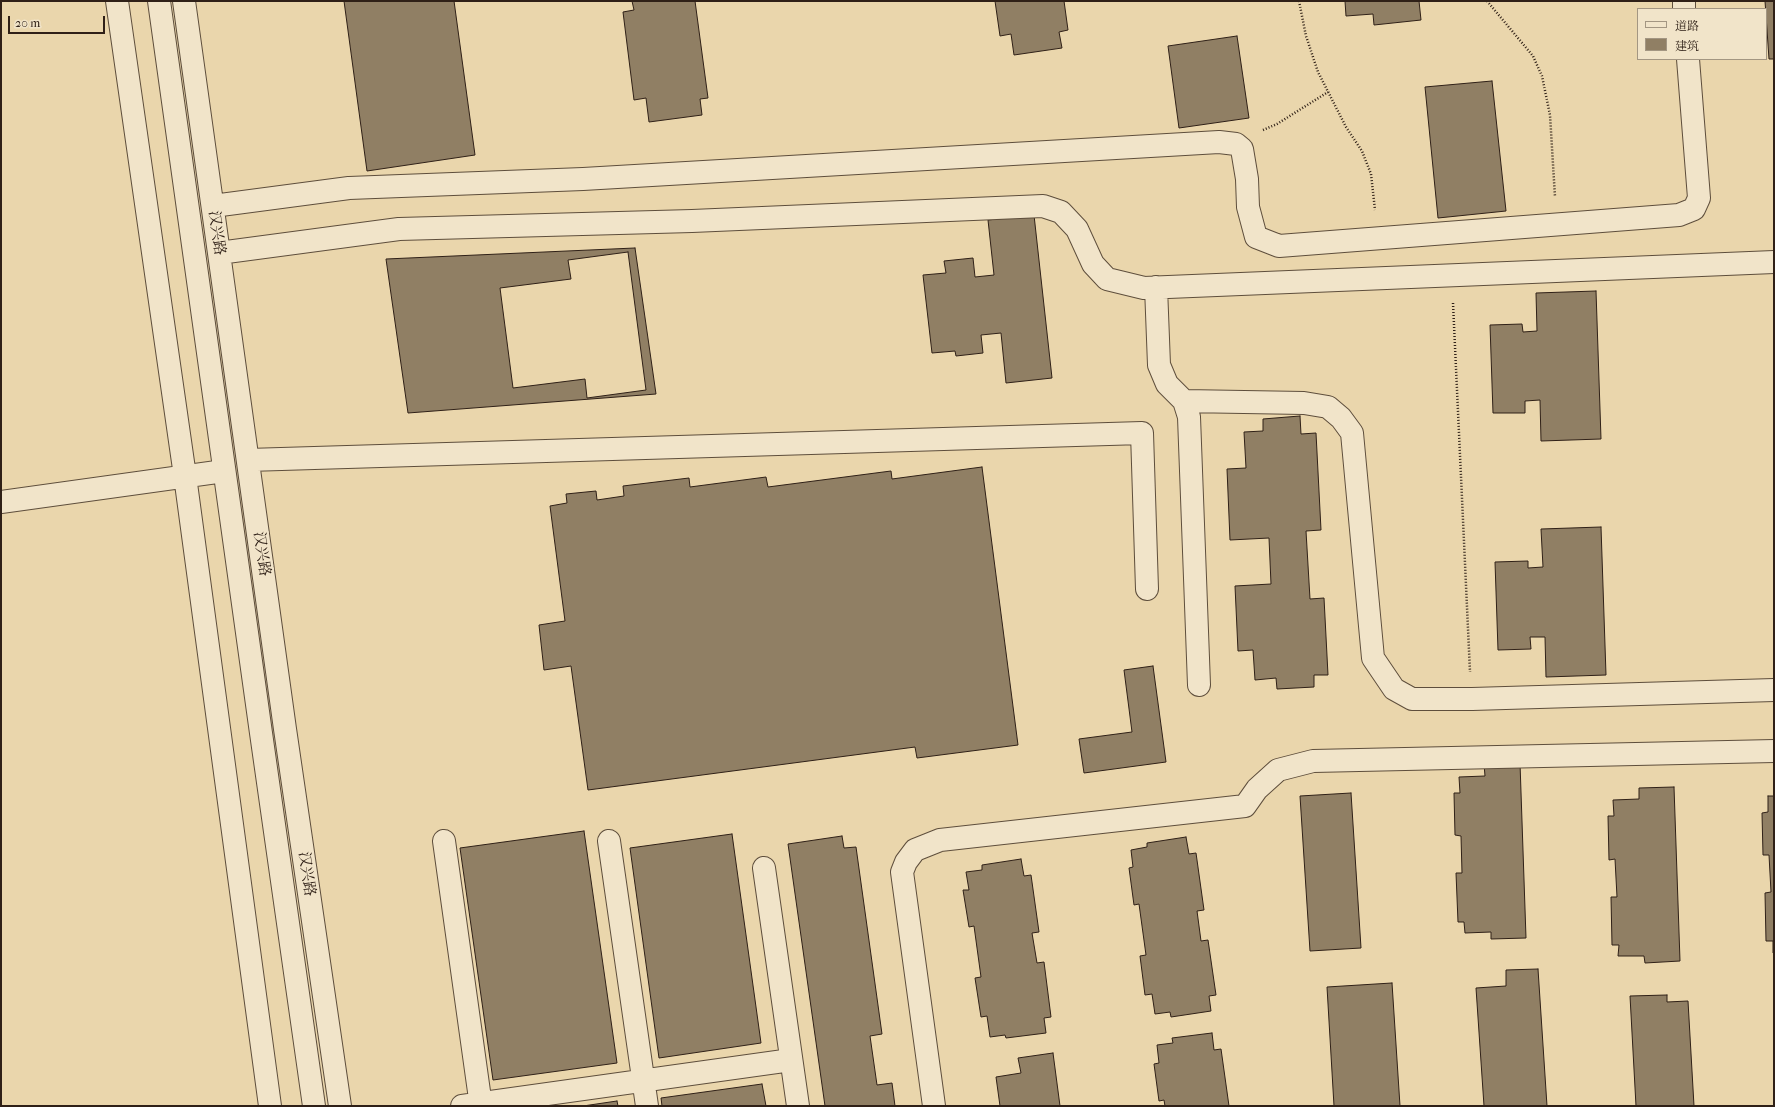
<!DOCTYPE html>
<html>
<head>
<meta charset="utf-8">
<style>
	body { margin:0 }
	#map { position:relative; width:1775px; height:1107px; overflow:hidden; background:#ead6ac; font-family:"IM FELL French Canon","Noto Serif SC",serif }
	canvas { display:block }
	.frame { position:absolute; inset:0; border:2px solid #2f2017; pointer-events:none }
	.legend { position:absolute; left:1637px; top:8px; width:130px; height:52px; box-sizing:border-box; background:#f1e4c9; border:1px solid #a39682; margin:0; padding:5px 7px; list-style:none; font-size:12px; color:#2f2017 }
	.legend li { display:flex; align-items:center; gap:8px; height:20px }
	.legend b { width:20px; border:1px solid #a39682 }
	.scale { position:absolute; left:8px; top:16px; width:97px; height:18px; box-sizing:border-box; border:2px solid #2f2017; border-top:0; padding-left:5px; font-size:12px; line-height:14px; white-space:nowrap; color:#2f2017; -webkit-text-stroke:3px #f1e4c9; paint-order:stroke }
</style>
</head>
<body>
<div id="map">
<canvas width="1775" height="1107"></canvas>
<div class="frame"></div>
<ul class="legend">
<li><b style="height:5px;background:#f1e4c9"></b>道路</li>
<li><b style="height:11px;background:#907f64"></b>建筑</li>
</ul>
<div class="scale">20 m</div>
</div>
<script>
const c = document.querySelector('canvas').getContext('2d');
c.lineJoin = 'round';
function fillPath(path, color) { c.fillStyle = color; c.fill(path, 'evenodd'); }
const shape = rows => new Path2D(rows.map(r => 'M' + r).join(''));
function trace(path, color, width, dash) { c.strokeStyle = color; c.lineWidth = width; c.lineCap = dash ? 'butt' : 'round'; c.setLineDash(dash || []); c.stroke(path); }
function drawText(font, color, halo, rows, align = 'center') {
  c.font = font + ' "IM FELL French Canon","Noto Serif SC",serif'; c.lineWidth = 4; c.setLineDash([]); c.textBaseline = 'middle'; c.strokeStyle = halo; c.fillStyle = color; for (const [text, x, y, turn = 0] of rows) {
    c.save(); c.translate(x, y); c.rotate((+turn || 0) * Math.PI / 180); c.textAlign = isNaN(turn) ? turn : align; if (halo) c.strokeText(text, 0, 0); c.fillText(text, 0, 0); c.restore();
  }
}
const building = shape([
	[344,1,454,1,475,155,367,171,344,1],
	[632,1,695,1,708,98,700,99,702,115,649,122,646,98,634,100,623,12,634,10,632,1],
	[995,1,1064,1,1068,30,1059,32,1062,48,1014,55,1011,34,1000,36,995,1],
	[1345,1,1419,1,1421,20,1374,25,1373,14,1346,16,1345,1],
	[1765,1,1774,1,1774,59,1769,59,1765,1],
	[1237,36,1249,118,1179,128,1168,46,1237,36],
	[1492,81,1506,211,1438,218,1425,87,1492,81],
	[1034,215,1052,378,1006,383,1001,333,981,335,983,353,956,356,955,351,932,353,923,275,946,273,944,261,973,258,975,277,994,275,988,220,1034,215],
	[635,248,656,394,408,413,386,259,635,248],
	[628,252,646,390,587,398,585,379,513,388,500,288,571,279,568,260,628,252],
	[1596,291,1601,439,1541,441,1540,400,1525,401,1525,413,1493,413,1490,325,1522,324,1523,332,1537,331,1536,293,1596,291],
	[1300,416,1301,434,1316,433,1321,530,1306,531,1310,599,1324,598,1328,675,1314,675,1314,687,1277,689,1276,678,1255,680,1253,650,1238,651,1235,586,1271,584,1269,538,1230,540,1227,469,1246,468,1244,432,1263,431,1263,419,1300,416],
	[982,467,1018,745,917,758,915,747,588,790,571,666,544,670,539,625,565,621,550,506,567,503,566,494,596,491,597,500,624,496,623,486,689,478,690,487,766,477,768,487,891,471,892,479,982,467],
	[1601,527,1606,675,1546,677,1545,637,1530,637,1531,649,1498,650,1495,562,1528,561,1528,568,1543,567,1541,529,1601,527],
	[1153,666,1166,762,1084,773,1079,739,1132,732,1124,670,1153,666],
	[1520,763,1526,938,1491,939,1491,932,1465,933,1464,922,1458,922,1456,873,1462,873,1461,836,1455,835,1454,793,1460,793,1459,777,1485,776,1484,764,1520,763],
	[1674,787,1680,961,1645,963,1644,956,1618,956,1619,945,1612,945,1611,897,1617,897,1615,859,1609,860,1608,816,1614,816,1613,800,1639,799,1639,788,1674,787],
	[1351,793,1361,948,1310,951,1300,796,1351,793],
	[1768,796,1774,796,1774,953,1773,953,1773,941,1766,941,1765,893,1771,892,1769,855,1763,855,1762,813,1768,812,1768,796],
	[584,831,617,1063,493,1080,460,848,584,831],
	[732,834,761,1043,659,1058,630,848,732,834],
	[842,836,844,848,856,847,882,1034,870,1036,877,1085,892,1083,895,1106,825,1106,788,844,842,836],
	[1186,837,1189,854,1196,853,1204,910,1197,911,1201,941,1208,940,1216,995,1209,996,1211,1011,1171,1017,1170,1012,1155,1014,1152,994,1145,995,1140,956,1146,955,1139,904,1134,905,1129,868,1133,867,1131,850,1147,847,1147,843,1186,837],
	[1021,859,1024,876,1031,875,1039,932,1032,933,1037,963,1044,962,1051,1017,1044,1018,1046,1033,1006,1038,1005,1035,990,1037,987,1016,981,1017,975,978,981,977,974,926,969,927,963,890,969,890,966,872,982,870,982,865,1021,859],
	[1538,969,1547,1106,1484,1106,1476,988,1506,986,1506,970,1538,969],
	[1392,983,1400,1106,1334,1106,1327,987,1392,983],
	[1667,995,1667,1002,1688,1001,1694,1106,1636,1106,1630,996,1667,995],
	[1212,1033,1214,1050,1221,1049,1229,1106,1165,1106,1164,1100,1159,1101,1154,1064,1159,1063,1157,1045,1173,1043,1172,1038,1212,1033],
	[1053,1053,1060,1106,1000,1106,996,1077,1021,1073,1018,1058,1053,1053],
	[762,1084,766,1106,662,1106,661,1098,762,1084],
	[617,1101,618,1106,583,1106,617,1101]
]);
fillPath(building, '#907f64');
trace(building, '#2f2017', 1);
const minor = shape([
	[117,1,185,476,270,1106],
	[159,1,261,733,314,1106],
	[184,1,285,729,340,1106],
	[1684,1,1684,9],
	[213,206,349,188,583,179,1219,142,1236,144,1242,149,1247,179,1248,207,1256,237,1279,246,1679,215,1694,209,1699,198,1688,59],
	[219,253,399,229,692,221,1043,206,1061,212,1077,229,1093,264,1107,279,1144,288,1774,262],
	[1156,287,1159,365,1167,384,1184,401,1189,417,1199,685],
	[1184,401,1304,403,1328,407,1341,418,1352,433,1373,658,1394,689,1412,699,1472,699,1774,690],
	[248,460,1142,433,1147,589],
	[1,502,224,471],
	[444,841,481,1106],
	[609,841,647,1106],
	[764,868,798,1106],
	[462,1106,791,1060],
	[934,1106,902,872,906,862,915,850,940,840,1245,806,1257,789,1278,770,1313,761,1774,751]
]);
trace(minor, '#5e4e3c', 24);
trace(shape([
	[1299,1,1306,36,1318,72,1346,127,1362,151,1371,174,1375,210],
	[1487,1,1533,56,1542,76,1550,115,1555,197],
	[1263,130,1277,124,1328,92],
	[1453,303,1470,672]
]), '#2f2017', 2.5, [1, 2]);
trace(minor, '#f1e4c9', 22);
drawText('15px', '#2f2017', '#f1e4c9', [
	["汉兴路",216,233,82],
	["汉兴路",261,554,82],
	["汉兴路",306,874,82]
]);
</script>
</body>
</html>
